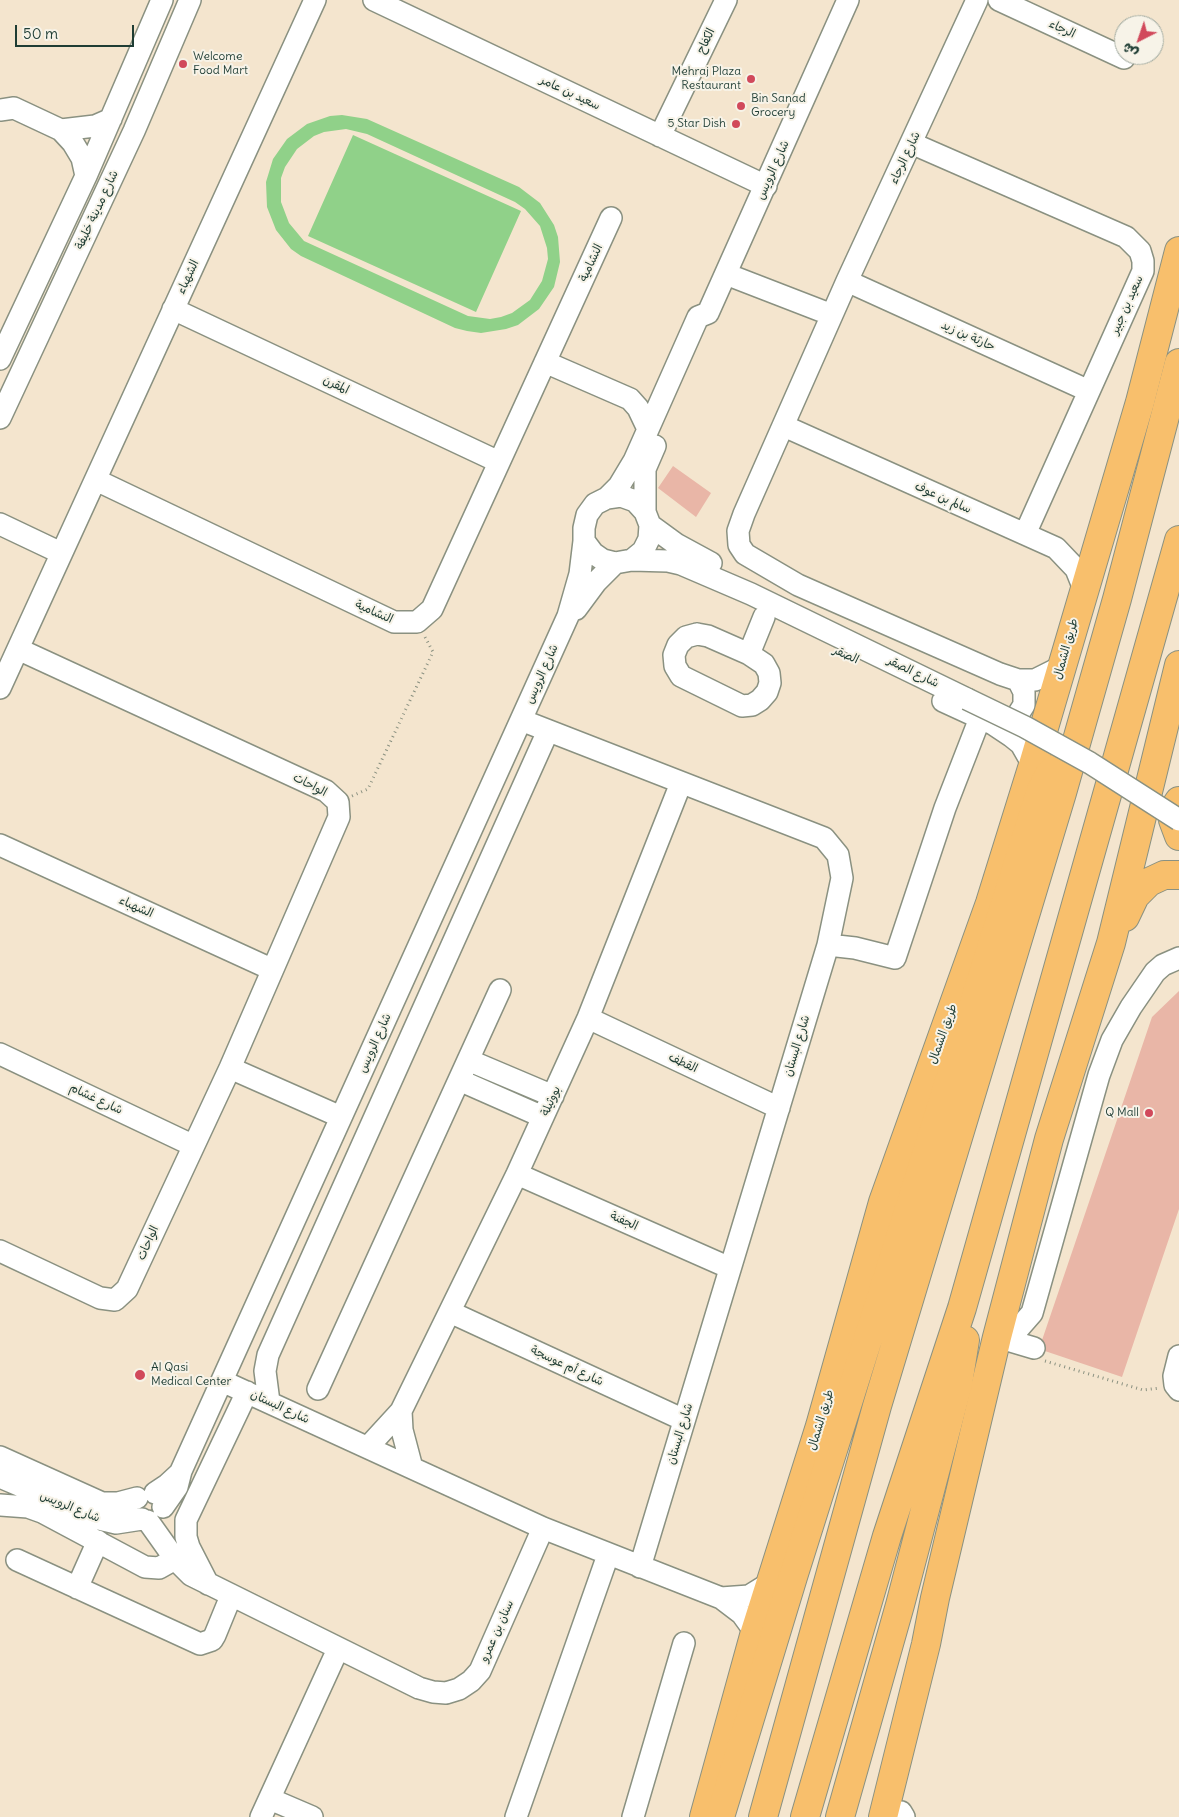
<!DOCTYPE html>
<html>
<head>
<meta charset="utf-8">
<style>
	body { margin:0 }
	#map { position:relative; width:1179px; height:1817px; overflow:hidden; background:#f4e5ce; font-family:Delius,"Playpen Sans Arabic",sans-serif }
	canvas { display:block }
	.north { position:absolute; left:1114px; top:15px; width:50px; height:50px; box-sizing:border-box; background:#f7f3e8; border:1px solid #a1aaa0; border-radius:50%; rotate:221deg; font-size:14px; font-weight:700; line-height:20px; text-align:center; color:#1f3d34 }
	.north::after { content:''; display:block; margin:auto; width:18px; height:22px; background:#d1495b; clip-path:polygon(50% 0,100% 100%,50% 72%,0 100%) }
	.scale { position:absolute; left:15px; top:25px; width:119px; height:22px; box-sizing:border-box; border:2px solid #1f3d34; border-top:0; padding-left:6px; font-size:15px; line-height:18px; white-space:nowrap; color:#1f3d34; -webkit-text-stroke:4px #f7f3e8; paint-order:stroke }
</style>
</head>
<body>
<div id="map">
<canvas width="1179" height="1817"></canvas>
<div class="north">ش</div>
<div class="scale">50 m</div>
</div>
<script>
const c = document.querySelector('canvas').getContext('2d');
c.lineJoin = 'round';
function fillPath(path, color) { c.fillStyle = color; c.fill(path, 'evenodd'); }
const shape = rows => new Path2D(rows.map(r => 'M' + r).join(''));
function trace(path, color, width, dash) { c.strokeStyle = color; c.lineWidth = width; c.lineCap = dash ? 'butt' : 'round'; c.setLineDash(dash || []); c.stroke(path); }
function drawText(font, color, halo, rows, align = 'center') {
  c.font = font + ' Delius,"Playpen Sans Arabic",sans-serif'; c.lineWidth = 4; c.setLineDash([]); c.textBaseline = 'middle'; c.strokeStyle = halo; c.fillStyle = color; for (const [text, x, y, turn = 0] of rows) {
    c.save(); c.translate(x, y); c.rotate((+turn || 0) * Math.PI / 180); c.textAlign = isNaN(turn) ? turn : align; if (halo) c.strokeText(text, 0, 0); c.fillText(text, 0, 0); c.restore();
  }
}
fillPath(shape([
	[342,115,367,119,519,187,540,203,554,225,558,237,560,262,554,287,539,309,518,325,506,329,481,333,467,331,455,328,301,256,291,249,276,230,267,207,266,182,273,159,287,139,307,124,330,116],
	[346,129,367,134,515,202,525,209,540,226,547,248,548,259,542,281,530,300,512,313,501,317,490,319,468,316,304,241,289,223,281,202,281,178,285,167,297,149,314,136,324,132],
	[353,135,521,211,476,312,308,236]
]), '#90d189');
fillPath(shape([
	[673,466,711,493,696,517,658,488],
	[1179,991,1179,1209,1122,1377,1039,1349,1152,1017]
]), '#e9b6a7');
const minor = shape([
	[374,0,766,186],
	[977,0,847,281,744,514,738,531,739,545,745,554,798,585,1000,674,1018,680,1035,680,1061,667],
	[999,0,1124,58],
	[0,110,14,108,61,130,73,143,82,158,86,176],
	[61,130,95,126,111,119],
	[660,136,726,0],
	[911,143,1126,237,1140,251,1143,261,1143,271,1025,534],
	[726,274,832,315],
	[847,281,1089,391],
	[173,309,499,462],
	[708,313,848,0],
	[0,359,86,176,162,0],
	[545,362,630,399,638,408,648,429],
	[0,418,134,131,190,0],
	[784,426,1056,548,1076,569,1084,589],
	[96,480,394,622,417,622,432,609,611,218],
	[607,498,619,486,634,461,698,317,708,313],
	[645,512,645,469,655,446],
	[0,524,61,553],
	[650,525,676,544,711,563],
	[632,560,643,551,649,539,650,525,645,512,635,501,621,496,607,498,595,504,587,515,584,528,584,541,593,553,603,560,615,563,632,560,668,561,681,564,751,594,967,699],
	[576,609,596,582,615,563],
	[697,634,708,636,749,654,764,664,769,673,770,683,767,692,760,700,752,705,742,706,681,676,675,666,674,655,678,645,686,637,697,634],
	[749,654,764,617],
	[0,688,315,0],
	[943,701,993,724,1011,736,1021,744,1033,765],
	[521,720,824,838,838,855,842,878,828,945,640,1567],
	[995,724,1006,723,1017,716,1024,705,1024,692,1018,680],
	[0,845,271,969],
	[828,945,855,948,895,958,945,808,980,718],
	[588,1018,779,1108],
	[0,1054,192,1145],
	[468,1060,553,1096],
	[230,1068,341,1117],
	[459,1080,543,1117],
	[517,1174,730,1268],
	[0,1251,100,1298,115,1300,127,1289,230,1068,339,817,338,802,326,791,18,649],
	[450,1312,684,1420],
	[999,1333,1018,1329,1032,1313,1099,1075,1112,1040,1131,1007,1155,972,1163,965,1179,958],
	[997,1337,1034,1348],
	[1179,1356,1174,1376,1175,1385,1179,1390],
	[222,1381,543,1528,721,1598,742,1614,755,1632],
	[318,1389,500,990],
	[269,1402,265,1371,268,1355,548,731],
	[401,1411,402,1430,412,1468],
	[368,1447,401,1411,517,1174,588,1018,681,783],
	[0,1457,102,1503,118,1503,137,1498],
	[0,1477,99,1519,116,1523,142,1519],
	[155,1493,167,1485,180,1473],
	[0,1505,28,1507,42,1512,145,1567,159,1568,175,1559],
	[163,1507,177,1487,181,1471,568,616,580,574,584,541],
	[148,1521,175,1559,191,1575,419,1688,433,1692,446,1693,459,1689,471,1681,480,1671,543,1528],
	[17,1560,200,1644,212,1640,215,1635,231,1596],
	[208,1584,189,1547,186,1537,186,1520,247,1392],
	[77,1588,98,1541],
	[721,1598,749,1596,770,1583],
	[270,1799,312,1817],
	[901,1812,904,1817],
	[261,1817,338,1649],
	[516,1817,608,1555],
	[633,1817,684,1643]
]);
const major = shape([
	[1179,801,1175,807,1173,820,1179,836],
	[1125,917,1135,896,1149,882,1164,875,1179,875],
	[704,1817,755,1632,820,1426,883,1202,990,903,1033,765,1140,402,1179,251],
	[883,1817,926,1644,935,1598,997,1337,1049,1139,1111,943,1179,665]
]);
const highway = shape([
	[720,1817,793,1577,1040,793,1050,773,1071,758],
	[763,1817,877,1406,1062,793,1117,599,1179,363],
	[805,1817,887,1536,962,1308,1179,540],
	[840,1817,900,1605,958,1384,965,1340]
]);
trace(minor, '#8a9181', 24);
trace(major, '#8a9181', 30);
trace(highway, '#8a9181', 30);
trace(shape([
	[352,796,368,789,433,652,425,637],
	[1045,1361,1143,1390,1160,1388]
]), '#8a9181', 3, [1, 4]);
trace(minor, '#fff', 21);
trace(major, '#f8bf6c', 28);
trace(highway, '#f8bf6c', 28);
const minorBridge = shape([
	[967,699,1025,727,1090,763,1179,820]
]);
trace(minorBridge, '#8a9181', 24, []);
trace(minorBridge, '#fff', 21);
for (const [x, y, r, color] of [
	[183,64,5,"#d1495b"],
	[751,79,5,"#d1495b"],
	[741,106,5,"#d1495b"],
	[736,124,5,"#d1495b"],
	[1149,1113,5,"#d1495b"],
	[140,1375,6,"#d1495b"]
]) { const dot = new Path2D(); dot.arc(x, y, r, 0, 2 * Math.PI); c.fillStyle = color; c.fill(dot); trace(dot, '#f7f3e8', 2); }
drawText('12px', '#1f3d34', '#f7f3e8', [
	["الرجاء",1062,29,25],
	["الكفاح",706,41,-64],
	["سعيد بن عامر",570,93,25],
	["شارع الرجاء",905,158,-65],
	["شارع الرويس",773,170,-66],
	["شارع مدينة خليفة",97,210,-65],
	["النشامية",591,263,-65],
	["الشهباء",188,277,-65],
	["سعيد بن جبير",1127,305,-66],
	["حارثة بن زيد",968,336,24],
	["المقرن",336,385,25],
	["سالم بن عوف",943,498,24],
	["النشامية",374,612,24],
	["طريق الشمال",1066,649,-74],
	["الصقر",846,655,25],
	["شارع الصقر",913,672,26],
	["شارع الرويس",542,674,-66],
	["الواحات",310,785,27],
	["الشهباء",136,907,24],
	["طريق الشمال",943,1034,-70],
	["شارع الرويس",375,1043,-66],
	["شارع البستان",797,1046,-73],
	["القطف",683,1063,25],
	["شارع غشام",96,1099,25],
	["بووثيلة",551,1101,-66],
	["الجفنة",624,1221,24],
	["الواحات",148,1243,-66],
	["شارع أم عوسجة",567,1366,25],
	["شارع البستان",280,1407,25],
	["طريق الشمال",821,1420,-73],
	["شارع البستان",680,1434,-73],
	["شارع الرويس",70,1507,22],
	["سنان بن عمرو",497,1631,-66]
]);
drawText('12px', '#1f3d34', '#f7f3e8', [
	["Welcome",193,57],
	["Food Mart",193,71],
	["Mehraj Plaza",741,72,"right"],
	["Restaurant",741,86,"right"],
	["Bin Sanad",751,99],
	["Grocery",751,113],
	["5 Star Dish",726,124,"right"],
	["Q Mall",1139,1113,"right"],
	["Al Qasi",151,1368],
	["Medical Center",151,1382]
], 'left');
</script>
</body>
</html>
